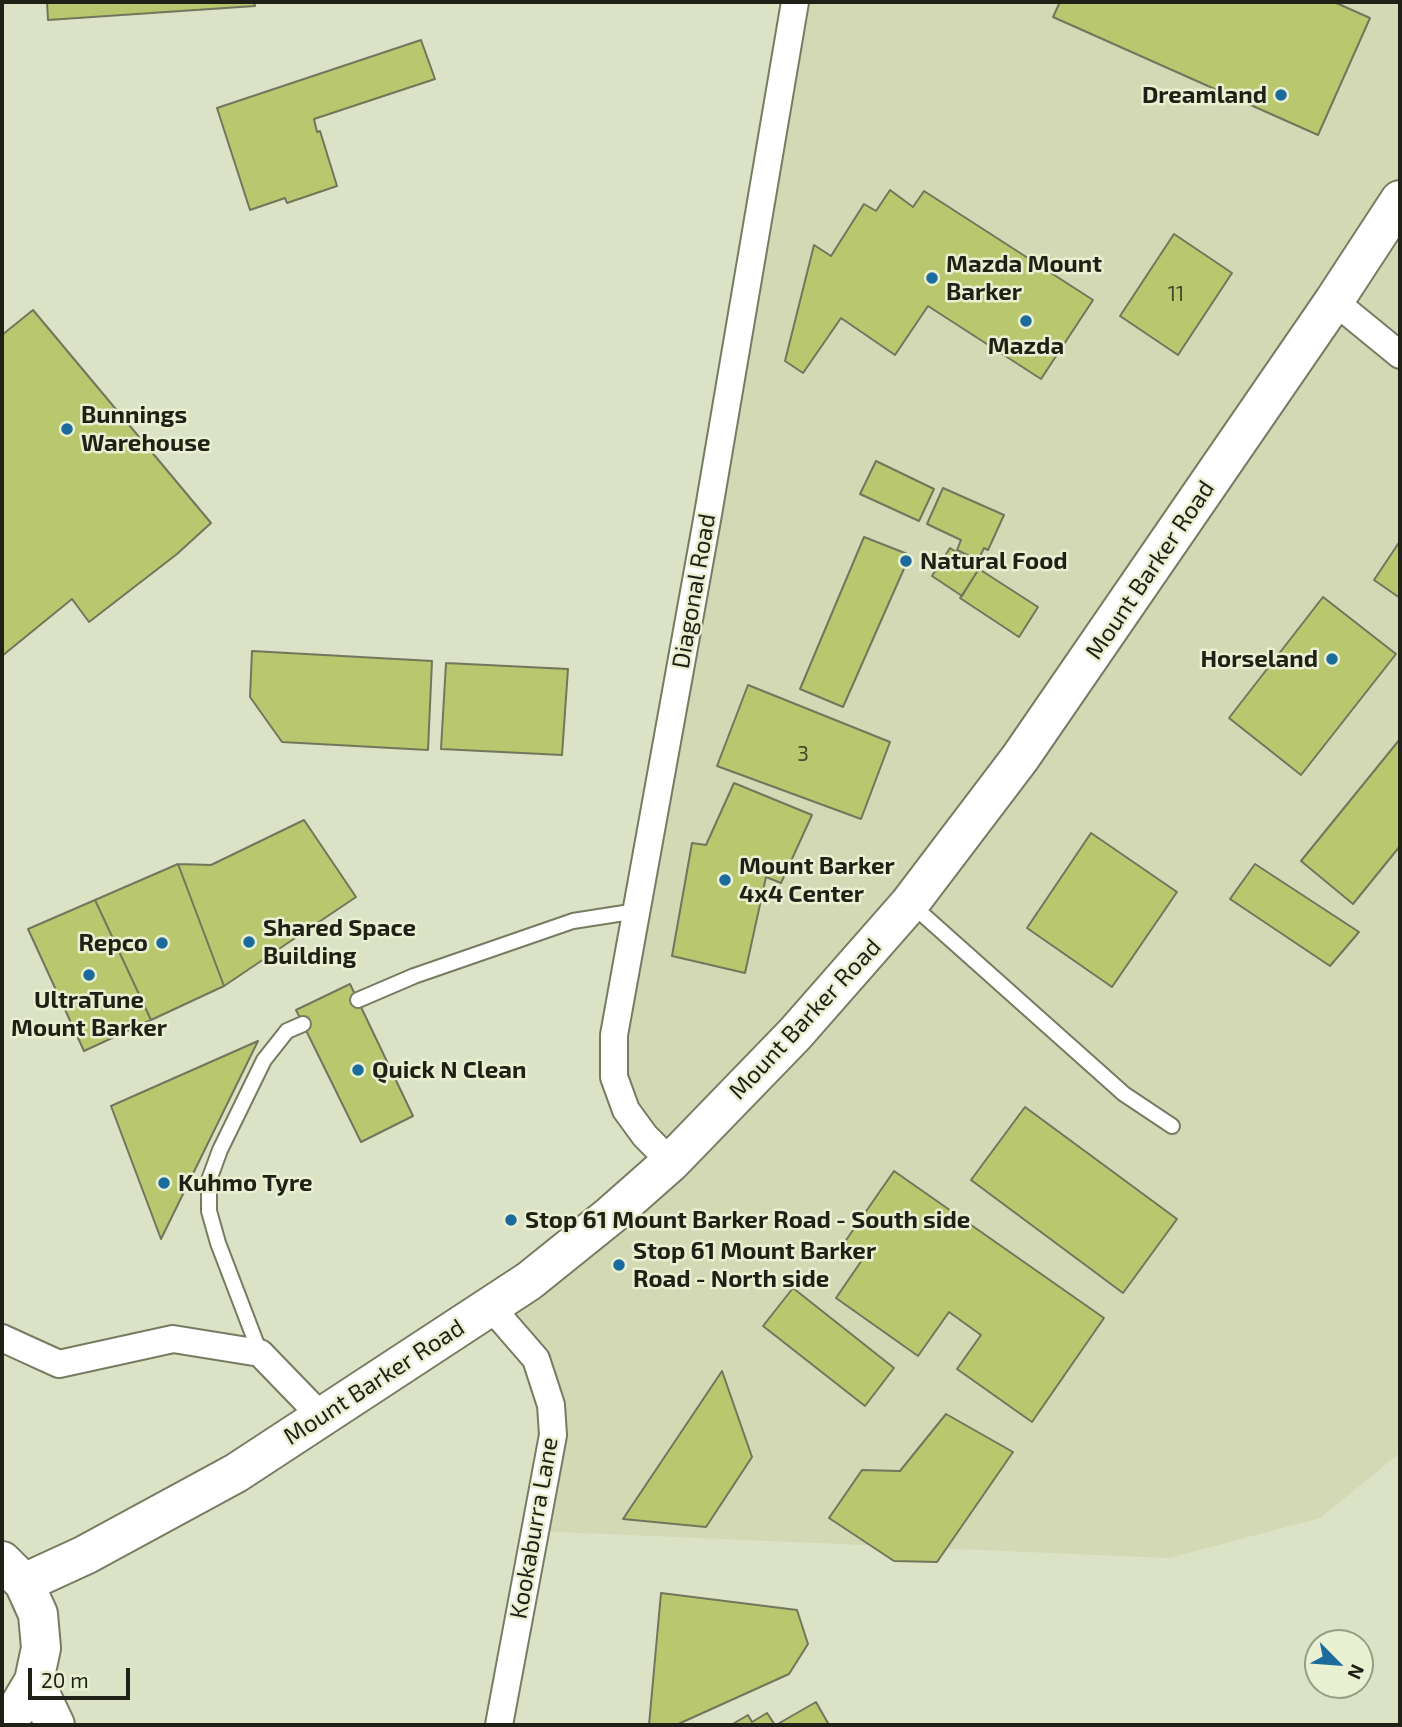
<!DOCTYPE html>
<html>
<head>
<meta charset="utf-8">
<style>
	body { margin:0 }
	#map { position:relative; width:1402px; height:1727px; overflow:hidden; background:#dce2c5; font-family:"Exo 2",sans-serif }
	canvas { display:block }
	.frame { position:absolute; inset:0; border:4px solid #1f2116; pointer-events:none }
	.north { position:absolute; left:1304px; top:1629px; width:70px; height:70px; box-sizing:border-box; background:#e9f0d2; border:2px solid #989d87; border-radius:50%; rotate:115deg; font-size:19px; font-weight:700; line-height:28px; text-align:center; color:#1f2116 }
	.north::after { content:''; display:block; margin:auto; width:24px; height:32px; background:#1b6b9d; clip-path:polygon(50% 0,100% 100%,50% 72%,0 100%) }
	.scale { position:absolute; left:28px; top:1668px; width:102px; height:32px; box-sizing:border-box; border:4px solid #1f2116; border-top:0; padding-left:9px; font-size:21px; line-height:24px; white-space:nowrap; color:#1f2116; -webkit-text-stroke:5px #e9f0d2; paint-order:stroke }
</style>
</head>
<body>
<div id="map">
<canvas width="1402" height="1727"></canvas>
<div class="frame"></div>
<div class="north">N</div>
<div class="scale">20 m</div>
</div>
<script>
const c = document.querySelector('canvas').getContext('2d');
c.lineJoin = 'round';
function fillPath(path, color) { c.fillStyle = color; c.fill(path, 'evenodd'); }
const shape = rows => new Path2D(rows.map(r => 'M' + r).join(''));
function trace(path, color, width, dash) { c.strokeStyle = color; c.lineWidth = width; c.lineCap = dash ? 'butt' : 'round'; c.setLineDash(dash || []); c.stroke(path); }
function drawText(font, color, halo, rows, align = 'center') {
  c.font = font + ' "Exo 2",sans-serif'; c.lineWidth = 5; c.setLineDash([]); c.textBaseline = 'middle'; c.strokeStyle = halo; c.fillStyle = color; for (const [text, x, y, turn = 0] of rows) {
    c.save(); c.translate(x, y); c.rotate((+turn || 0) * Math.PI / 180); c.textAlign = isNaN(turn) ? turn : align; if (halo) c.strokeText(text, 0, 0); c.fillText(text, 0, 0); c.restore();
  }
}
fillPath(shape([
	[795,2,1400,2,1400,1453,1320,1518,1169,1558,535,1531,551,1405,490,1306,671,1162,614,1077]
]), '#d2d9b4');
const building = shape([
	[47,2,254,2,255,6,48,20,47,2],
	[1060,2,1334,2,1370,18,1318,135,1053,17,1060,2],
	[421,40,435,79,314,119,317,132,320,131,337,186,287,203,285,198,250,210,217,108,421,40],
	[890,190,913,207,924,191,1093,300,1041,379,928,306,895,355,841,318,803,373,785,361,814,245,831,256,864,204,876,211,890,190],
	[1174,234,1232,273,1178,355,1120,316,1174,234],
	[33,310,211,523,177,554,89,622,72,599,2,656,2,335,33,310],
	[876,461,934,489,919,521,860,494,876,461],
	[943,488,1004,515,988,550,984,548,978,560,957,550,961,540,927,524,943,488],
	[864,537,910,555,843,707,800,689,864,537],
	[1400,541,1400,598,1374,580,1400,541],
	[950,548,980,567,962,596,932,576,950,548],
	[979,569,1038,607,1019,637,960,598,979,569],
	[1323,597,1396,654,1301,775,1229,718,1323,597],
	[252,651,432,661,428,750,282,742,250,697,252,651],
	[446,663,568,669,562,755,441,749,446,663],
	[748,685,890,742,861,819,717,766,748,685],
	[1400,739,1400,846,1353,904,1301,861,1400,739],
	[734,783,812,815,781,883,766,877,745,973,672,956,692,843,706,845,734,783],
	[304,820,356,897,224,986,178,864,211,865,304,820],
	[1091,833,1177,892,1112,987,1027,928,1091,833],
	[178,864,224,986,151,1020,95,900,178,864],
	[1255,864,1359,932,1330,966,1230,899,1255,864],
	[95,900,151,1020,84,1051,28,929,95,900],
	[350,984,413,1116,361,1142,296,1010,350,984],
	[258,1041,161,1239,111,1106,258,1041],
	[1025,1107,1177,1219,1123,1293,971,1180,1025,1107],
	[894,1171,1104,1318,1032,1422,957,1369,981,1335,949,1312,918,1356,836,1298,862,1260,842,1246,894,1171],
	[793,1288,894,1368,865,1406,763,1326,793,1288],
	[722,1371,752,1457,706,1527,623,1519,722,1371],
	[946,1414,1013,1452,937,1562,894,1561,829,1518,862,1470,900,1471,946,1414],
	[661,1593,797,1610,808,1644,789,1674,676,1725,649,1725,661,1593],
	[816,1702,829,1725,776,1725,816,1702],
	[767,1713,775,1725,731,1725,748,1715,752,1722,767,1713]
]);
fillPath(building, '#b9c86e');
trace(building, '#71765c', 2);
const lane = shape([
	[911,904,1124,1094,1172,1126],
	[358,1000,414,976,573,921,637,911],
	[260,1353,218,1243,209,1211,209,1180,220,1150,264,1060,287,1031,303,1024]
]);
const street = shape([
	[1334,301,1400,355],
	[671,1162,645,1136,626,1110,614,1077,614,1035,707,520,795,2],
	[490,1306,536,1359,551,1405,553,1435,499,1725],
	[2,1338,59,1364,173,1339,260,1353,321,1416]
]);
const secondary = shape([
	[2,1561,24,1583,38,1614,41,1648,34,1681,18,1708,2,1722],
	[24,1583,85,1555,236,1473,529,1281,611,1215,671,1162,795,1034,910,903,1020,758,1334,301,1400,200],
	[34,1681,55,1725]
]);
trace(lane, '#767c61', 18);
trace(street, '#767c61', 30);
trace(secondary, '#767c61', 42);
trace(lane, '#fff', 14);
trace(street, '#fff', 26);
trace(secondary, '#fff', 38);
for (const [x, y, r, color] of [
	[1281,95,7,"#1b6b9d"],
	[932,278,7,"#1b6b9d"],
	[1026,321,7,"#1b6b9d"],
	[67,429,7,"#1b6b9d"],
	[906,561,7,"#1b6b9d"],
	[1332,659,7,"#1b6b9d"],
	[725,880,7,"#1b6b9d"],
	[249,942,7,"#1b6b9d"],
	[162,943,7,"#1b6b9d"],
	[89,975,7,"#1b6b9d"],
	[358,1070,7,"#1b6b9d"],
	[164,1183,7,"#1b6b9d"],
	[511,1220,7,"#1b6b9d"],
	[619,1265,7,"#1b6b9d"]
]) { const dot = new Path2D(); dot.arc(x, y, r, 0, 2 * Math.PI); c.fillStyle = color; c.fill(dot); trace(dot, '#e9f0d2', 2.5); }
drawText('21px', '#464b2c', null, [
	["11",1176,294],
	["3",803,754]
]);
drawText('bold 24px', '#1f2116', '#e9f0d2', [
	["Dreamland",1267,95,"right"],
	["Mazda Mount",946,264],
	["Barker",946,292],
	["Mazda",1026,346,"center"],
	["Bunnings",81,415],
	["Warehouse",81,443],
	["Natural Food",920,561],
	["Horseland",1318,659,"right"],
	["Mount Barker",739,866],
	["4x4 Center",739,894],
	["Shared Space",263,928],
	["Building",263,956],
	["Repco",148,943,"right"],
	["UltraTune",89,1000,"center"],
	["Mount Barker",89,1028,"center"],
	["Quick N Clean",372,1070],
	["Kuhmo Tyre",178,1183],
	["Stop 61 Mount Barker Road - South side",525,1220],
	["Stop 61 Mount Barker",633,1251],
	["Road - North side",633,1279]
], 'left');
drawText('24px', '#1f2116', '#e9f0d2', [
	["Mount Barker Road",1150,570,-56],
	["Diagonal Road",694,591,-80],
	["Mount Barker Road",805,1019,-47],
	["Mount Barker Road",374,1382,-33],
	["Kookaburra Lane",534,1528,-80]
]);
</script>
</body>
</html>
